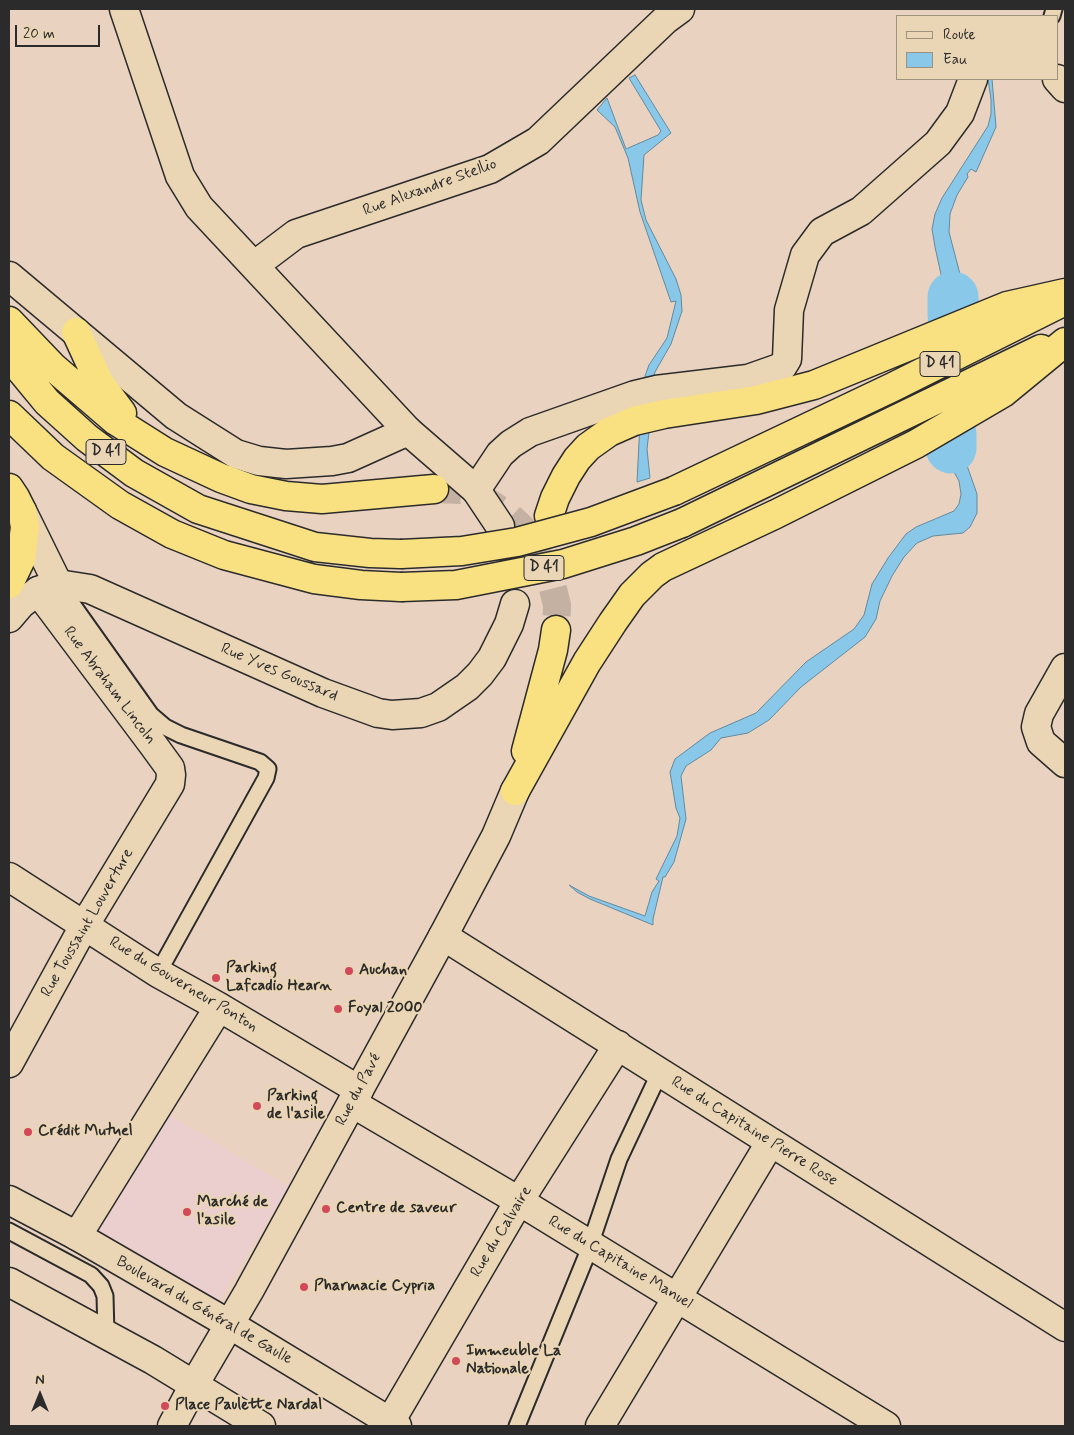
<!DOCTYPE html>
<html>
<head>
<meta charset="utf-8">
<style>
	body { margin:0 }
	#map { position:relative; width:1074px; height:1435px; overflow:hidden; background:#ead2c0; font-family:Mynerve,sans-serif }
	canvas { display:block }
	.frame { position:absolute; inset:0; border:10px solid #2b2b2b; pointer-events:none }
	.legend { position:absolute; left:896px; top:15px; width:162px; height:65px; box-sizing:border-box; background:#ead5b4; border:1px solid #9e917d; margin:0; padding:6px 9px; list-style:none; font-size:15px; color:#2b2b2b }
	.legend li { display:flex; align-items:center; gap:10px; height:25px }
	.legend b { width:25px; border:1px solid #9e917d }
	.north { position:absolute; left:15px; top:1370px; width:50px; height:50px; -webkit-text-stroke:4px #ead5b4; paint-order:stroke; rotate:0deg; font-size:14px; font-weight:700; line-height:20px; text-align:center; color:#2b2b2b }
	.north::after { content:''; display:block; margin:auto; width:18px; height:22px; background:#2b2b2b; clip-path:polygon(50% 0,100% 100%,50% 72%,0 100%) }
	.scale { position:absolute; left:15px; top:25px; width:85px; height:22px; box-sizing:border-box; border:2px solid #2b2b2b; border-top:0; padding-left:6px; font-size:15px; line-height:18px; white-space:nowrap; color:#2b2b2b; -webkit-text-stroke:4px #ead5b4; paint-order:stroke }
</style>
</head>
<body>
<div id="map">
<canvas width="1074" height="1435"></canvas>
<div class="frame"></div>
<ul class="legend">
<li><b style="height:6px;background:#ead5b4"></b>Route</li>
<li><b style="height:14px;background:#89c8e9"></b>Eau</li>
</ul>
<div class="north">N</div>
<div class="scale">20 m</div>
</div>
<script>
const c = document.querySelector('canvas').getContext('2d');
c.lineJoin = 'round';
function fillPath(path, color) { c.fillStyle = color; c.fill(path, 'evenodd'); }
const shape = rows => new Path2D(rows.map(r => 'M' + r).join(''));
function trace(path, color, width, dash) { c.strokeStyle = color; c.lineWidth = width; c.lineCap = dash ? 'butt' : 'round'; c.setLineDash(dash || []); c.stroke(path); }
function drawText(font, color, halo, rows, align = 'center') {
  c.font = font + ' Mynerve,sans-serif'; c.lineWidth = 4.5; c.setLineDash([]); c.textBaseline = 'middle'; c.strokeStyle = halo; c.fillStyle = color; for (const [text, x, y, turn = 0] of rows) {
    c.save(); c.translate(x, y); c.rotate((+turn || 0) * Math.PI / 180); c.textAlign = isNaN(turn) ? turn : align; if (halo) c.strokeText(text, 0, 0); c.fillText(text, 0, 0); c.restore();
  }
}
fillPath(shape([
	[166,1113,289,1187,213,1310,84,1236]
]), '#ebcece');
const water = shape([
	[635,75,671,133,644,155,641,200,646,220,676,279,681,295,682,311,671,344,655,372,651,386,648,411,649,432,647,449,650,478,637,482,641,403,645,376,649,365,667,338,676,301,671,302,640,212,628,158,615,127,597,110,607,98,626,149,658,135,661,131,629,78,635,75],
	[988,79,992,79,996,127,976,172,971,169,967,174,968,177,957,195,950,214,949,232,961,278,962,296,946,297,935,247,932,229,935,214,942,198,988,126,991,114,991,99,988,79],
	[961,445,964,457,977,494,977,513,970,527,963,533,933,536,917,543,904,557,892,576,880,601,876,619,865,637,801,687,769,720,748,733,721,738,711,750,686,766,681,776,686,819,674,862,665,877,663,877,653,919,653,925,590,899,577,892,569,885,589,896,645,916,652,892,659,881,656,879,677,836,680,818,676,808,670,772,675,759,710,733,756,713,806,662,854,629,864,615,872,584,888,558,906,534,916,527,954,511,959,504,961,494,959,481,943,452,961,445]
]);
fillPath(water, '#89c8e9');
trace(water, '#63899d', 1);
trace(shape([
	[953,297,953,316],
	[951,434,951,448]
]), '#89c8e9', 51);
trace(shape([
	[434,489,461,490,475,494,507,514,521,527,532,544,550,577,557,605,556,630]
]), '#c4b1a2', 28, [28, 14]);
const service = shape([
	[1052,16,1054,9],
	[58,584,151,715,165,727,181,735,260,762,268,769,266,778,158,973],
	[9,1231,91,1275,101,1286,105,1296,106,1334],
	[517,1426,586,1257,619,1159,660,1072]
]);
const minor = shape([
	[1057,79,1065,88],
	[255,265,296,234,490,169,538,141,665,20,680,9],
	[9,276,176,416,236,454,259,461,286,464,332,461,348,458,408,431],
	[476,490,500,454,511,444,530,432,635,395,656,390,748,379,782,367,787,359,789,310,805,255,822,232,861,211,938,143,960,113,973,79],
	[22,511,58,584],
	[1065,668,1039,714,1036,727,1041,742,1065,763],
	[9,877,158,973,219,1007,359,1090],
	[443,936,1065,1327],
	[9,1063,84,926,170,784,171,775,170,768,154,746,38,591],
	[352,1103,519,1201,886,1426],
	[77,1236,219,1007],
	[390,1422,519,1201,618,1045],
	[172,1426,194,1385],
	[600,1426,770,1143]
]);
const tertiary = shape([
	[124,9,180,176,199,207,408,431,476,490,500,526]
]);
const secondary = shape([
	[9,618,21,604,38,591,58,584,90,589,323,693,378,713,392,715,421,713,438,707,467,687,480,674,492,658,509,624,515,604],
	[9,1200,77,1236,229,1324,397,1426],
	[9,1282,153,1360,261,1426],
	[194,1385,249,1291,443,936,496,836,515,791]
]);
const trunk = shape([
	[9,321,53,367,116,421,165,452,221,478,251,489,286,496,322,499,434,489],
	[76,332,99,382,122,413],
	[9,356,47,402,87,438,134,473,198,509,315,547,370,553,401,554],
	[9,415,53,457,120,505,172,534,224,555,314,579,361,585,401,587],
	[9,488,15,497,22,511,25,527,21,559,9,584],
	[674,491,893,387,1057,305],
	[549,516,555,498,566,476,577,459,588,447,609,432,634,421,664,414,756,400,814,385,1007,306,1065,293],
	[682,523,1041,349],
	[526,751,553,650,556,630],
	[515,791,587,662,613,622,632,595,652,575,663,567,776,514,916,444,1003,393,1065,342]
]);
trace(service, '#2b2b2b', 19);
trace(minor, '#2b2b2b', 31);
trace(tertiary, '#2b2b2b', 31);
trace(secondary, '#2b2b2b', 31);
trace(trunk, '#2b2b2b', 31);
trace(service, '#ead5b4', 15);
trace(minor, '#ead5b4', 28);
trace(tertiary, '#ead5b4', 28);
trace(secondary, '#ead5b4', 28);
trace(trunk, '#f9e181', 28);
const trunkBridge = shape([
	[401,554,462,551,517,542,591,522,674,491],
	[401,587,456,585,563,564,636,541,682,523]
]);
trace(trunkBridge, '#2b2b2b', 31, []);
trace(trunkBridge, '#f9e181', 28);
for (const [x, y, r, color] of [
	[349,971,5,"#d1495b"],
	[216,978,5,"#d1495b"],
	[338,1009,5,"#d1495b"],
	[257,1106,5,"#d1495b"],
	[28,1132,5,"#d1495b"],
	[326,1209,5,"#d1495b"],
	[187,1212,5,"#d1495b"],
	[304,1287,5,"#d1495b"],
	[456,1361,5,"#d1495b"],
	[165,1406,5,"#d1495b"]
]) { const dot = new Path2D(); dot.arc(x, y, r, 0, 2 * Math.PI); c.fillStyle = color; c.fill(dot); trace(dot, '#ead5b4', 2); }
for (const [x, y, w] of [
	[940,364,40],
	[106,452,40],
	[544,568,40]
]) { const box = new Path2D(); box.roundRect(x - w / 2, y - 12.5, w, 25, 4); c.fillStyle = '#ead5b4'; c.fill(box); trace(box, '#2b2b2b', 1); }
drawText('bold 15px', '#2b2b2b', null, [
	["D 41",940,364],
	["D 41",106,452],
	["D 41",544,568]
]);
drawText('16px', '#2b2b2b', '#ead5b4', [
	["Rue Alexandre Stellio",430,188,-20],
	["Rue Yves Goussard",279,673,23],
	["Rue Abraham Lincoln",109,686,53],
	["Rue Toussaint Louverture",88,923,-60],
	["Rue du Gouverneur Ponton",183,985,31],
	["Rue du Pavé",359,1090,-62],
	["Rue du Capitaine Pierre Rose",754,1132,32],
	["Rue du Calvaire",502,1232,-59],
	["Rue du Capitaine Manuel",620,1263,31],
	["Boulevard du Général de Gaulle",204,1311,30]
]);
drawText('bold 16px', '#2b2b2b', '#ead5b4', [
	["Parking",226,969],
	["Lafcadio Hearn",226,987],
	["Auchan",359,971],
	["Foyal 2000",348,1009],
	["Parking",267,1097],
	["de l'asile",267,1115],
	["Crédit Mutuel",38,1132],
	["Marché de",197,1203],
	["l'asile",197,1221],
	["Centre de saveur",336,1209],
	["Pharmacie Cypria",314,1287],
	["Immeuble La",466,1352],
	["Nationale",466,1370],
	["Place Paulette Nardal",175,1406]
], 'left');
</script>
</body>
</html>
